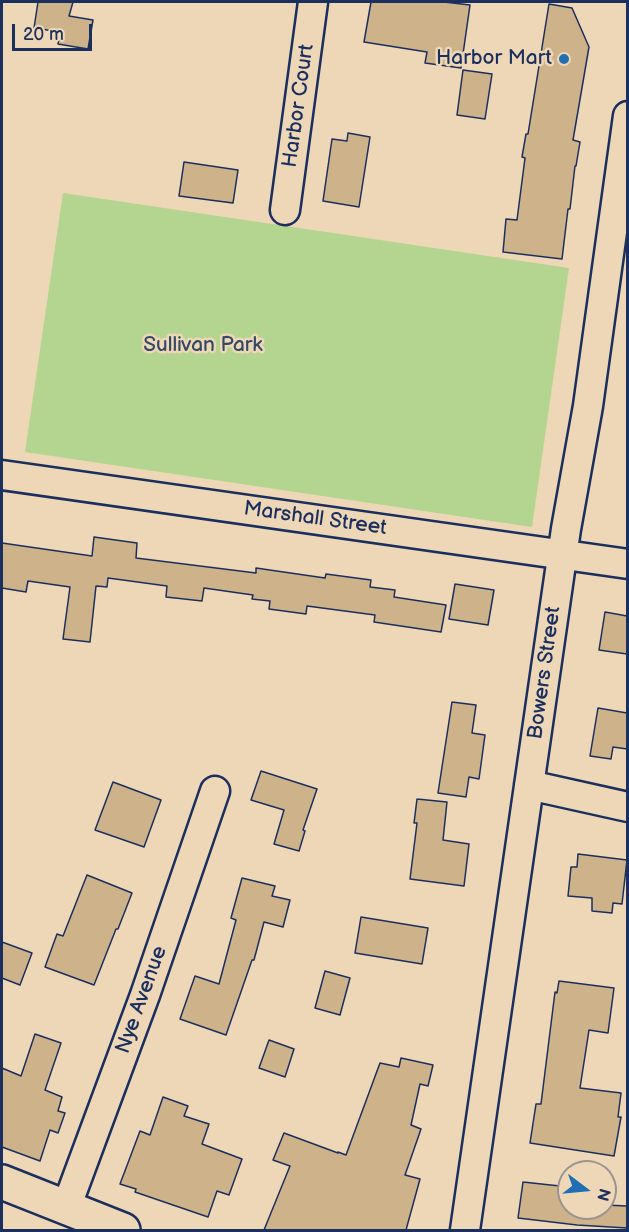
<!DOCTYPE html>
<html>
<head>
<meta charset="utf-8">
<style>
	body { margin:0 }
	#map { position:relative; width:629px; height:1232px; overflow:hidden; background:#eed7b6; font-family:"Balsamiq Sans",sans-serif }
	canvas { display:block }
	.frame { position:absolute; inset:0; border:3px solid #1b2f5e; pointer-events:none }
	.north { position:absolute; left:557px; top:1160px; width:60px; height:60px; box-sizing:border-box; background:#eed7b6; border:2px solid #9a9493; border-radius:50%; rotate:106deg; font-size:16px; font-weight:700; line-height:24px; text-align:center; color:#1b2f5e }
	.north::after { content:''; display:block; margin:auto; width:21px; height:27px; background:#1f6fb2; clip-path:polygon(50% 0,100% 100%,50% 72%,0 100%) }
	.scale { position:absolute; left:12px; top:24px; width:80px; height:27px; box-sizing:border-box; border:3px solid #1b2f5e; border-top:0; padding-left:8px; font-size:18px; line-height:21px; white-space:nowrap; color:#1b2f5e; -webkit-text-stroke:4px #eed7b6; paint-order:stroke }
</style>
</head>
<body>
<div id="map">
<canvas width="629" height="1232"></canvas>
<div class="frame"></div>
<div class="north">N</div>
<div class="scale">20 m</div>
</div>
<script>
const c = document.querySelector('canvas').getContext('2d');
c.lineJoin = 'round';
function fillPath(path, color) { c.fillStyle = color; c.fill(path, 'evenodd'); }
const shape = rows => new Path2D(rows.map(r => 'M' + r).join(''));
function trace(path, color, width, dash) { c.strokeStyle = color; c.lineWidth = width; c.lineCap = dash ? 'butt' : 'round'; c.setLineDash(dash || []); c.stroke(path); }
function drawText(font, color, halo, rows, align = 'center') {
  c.font = font + ' "Balsamiq Sans",sans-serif'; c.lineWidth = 5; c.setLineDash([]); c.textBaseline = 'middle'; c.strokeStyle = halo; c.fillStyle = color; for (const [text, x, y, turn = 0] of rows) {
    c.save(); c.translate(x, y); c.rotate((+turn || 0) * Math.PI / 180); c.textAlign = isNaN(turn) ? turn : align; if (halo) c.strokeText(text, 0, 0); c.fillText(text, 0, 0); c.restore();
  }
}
fillPath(shape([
	[63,193,569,268,532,527,25,452]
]), '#b3d590');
const building = shape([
	[38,2,73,2,69,16,93,20,88,49,58,44,60,32,34,28,38,2],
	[371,2,444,2,470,5,461,68,425,63,427,52,364,42,371,2],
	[549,4,572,8,589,47,573,140,580,142,576,166,575,166,570,209,568,209,562,259,503,252,506,219,517,220,525,158,522,157,526,134,528,134,549,4],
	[463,70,492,74,485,119,457,115,463,70],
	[348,133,370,137,359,207,323,201,332,139,347,141,348,133],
	[184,162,238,170,233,203,179,196,184,162],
	[94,537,137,543,136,558,256,573,256,568,325,578,326,574,371,580,370,587,395,590,394,597,446,605,441,632,374,622,375,615,307,606,306,614,269,609,270,601,252,599,253,595,204,588,202,601,166,597,167,586,108,578,107,587,96,586,90,642,63,639,70,587,28,581,26,592,2,588,2,543,92,556,94,537],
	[455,584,494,590,488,625,449,619,455,584],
	[605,612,627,616,627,654,599,650,605,612],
	[452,702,476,705,472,733,485,735,479,779,469,777,466,797,438,793,452,702],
	[598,708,627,713,627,749,613,747,611,759,590,756,598,708],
	[261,771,317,789,303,830,305,831,299,851,274,844,284,810,251,800,261,771],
	[113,782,161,800,144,847,95,830,113,782],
	[417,799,447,802,443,840,469,844,464,886,410,879,417,823,414,823,417,799],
	[578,854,627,860,622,904,613,903,612,913,592,911,592,898,568,896,571,867,577,867,578,854],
	[87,875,132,893,118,929,116,929,94,985,45,967,57,934,63,936,87,875],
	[242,878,275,886,272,896,290,900,283,927,264,922,254,960,252,960,226,1035,180,1019,195,976,219,984,236,920,231,918,242,878],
	[361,917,428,928,422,964,355,953,361,917],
	[2,942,32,953,20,985,2,978,2,942],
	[325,971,350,978,340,1015,315,1008,325,971],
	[559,981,614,988,608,1033,589,1030,580,1088,621,1093,618,1117,621,1117,614,1156,530,1143,536,1104,541,1104,555,992,557,993,559,981],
	[35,1034,61,1043,45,1090,62,1097,58,1111,65,1113,58,1133,50,1130,40,1161,2,1147,2,1068,21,1076,35,1034],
	[269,1040,294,1049,285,1077,259,1068,269,1040],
	[401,1058,433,1065,428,1086,420,1084,411,1125,421,1129,405,1175,420,1179,406,1230,264,1230,290,1166,273,1160,284,1133,338,1153,338,1152,346,1155,380,1063,399,1067,401,1058],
	[163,1097,188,1106,184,1116,209,1124,202,1144,242,1159,229,1195,217,1191,208,1217,135,1192,136,1189,120,1184,140,1131,150,1135,163,1097],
	[523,1182,569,1187,569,1208,605,1208,605,1205,627,1206,627,1228,577,1225,518,1218,523,1182]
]);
fillPath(building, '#ceb28a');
trace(building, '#1b2f5e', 1.5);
const minor = shape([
	[285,210,313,2],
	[2,475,628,564],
	[529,785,628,807],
	[66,1208,145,995,215,791],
	[465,1230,566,529,588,406,628,116]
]);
const tertiary = shape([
	[2,1182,123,1230]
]);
trace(minor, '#1b2f5e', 33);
trace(tertiary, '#1b2f5e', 38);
trace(minor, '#eed7b6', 28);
trace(tertiary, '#eed7b6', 33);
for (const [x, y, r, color] of [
	[564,59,6,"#1f6fb2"]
]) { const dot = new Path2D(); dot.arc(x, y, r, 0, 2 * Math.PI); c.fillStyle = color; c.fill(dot); trace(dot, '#eed7b6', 2); }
drawText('21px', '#1b2f5e', '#eed7b6', [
	["Harbor Mart",552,59]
], 'right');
drawText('21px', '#1b2f5e', '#eed7b6', [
	["Harbor Court",299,106,-82],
	["Marshall Street",315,519,8],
	["Bowers Street",545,673,-82],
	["Nye Avenue",142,1000,-70]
]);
drawText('21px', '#324866', '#eed7b6', [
	["Sullivan Park",203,346]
]);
</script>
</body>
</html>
